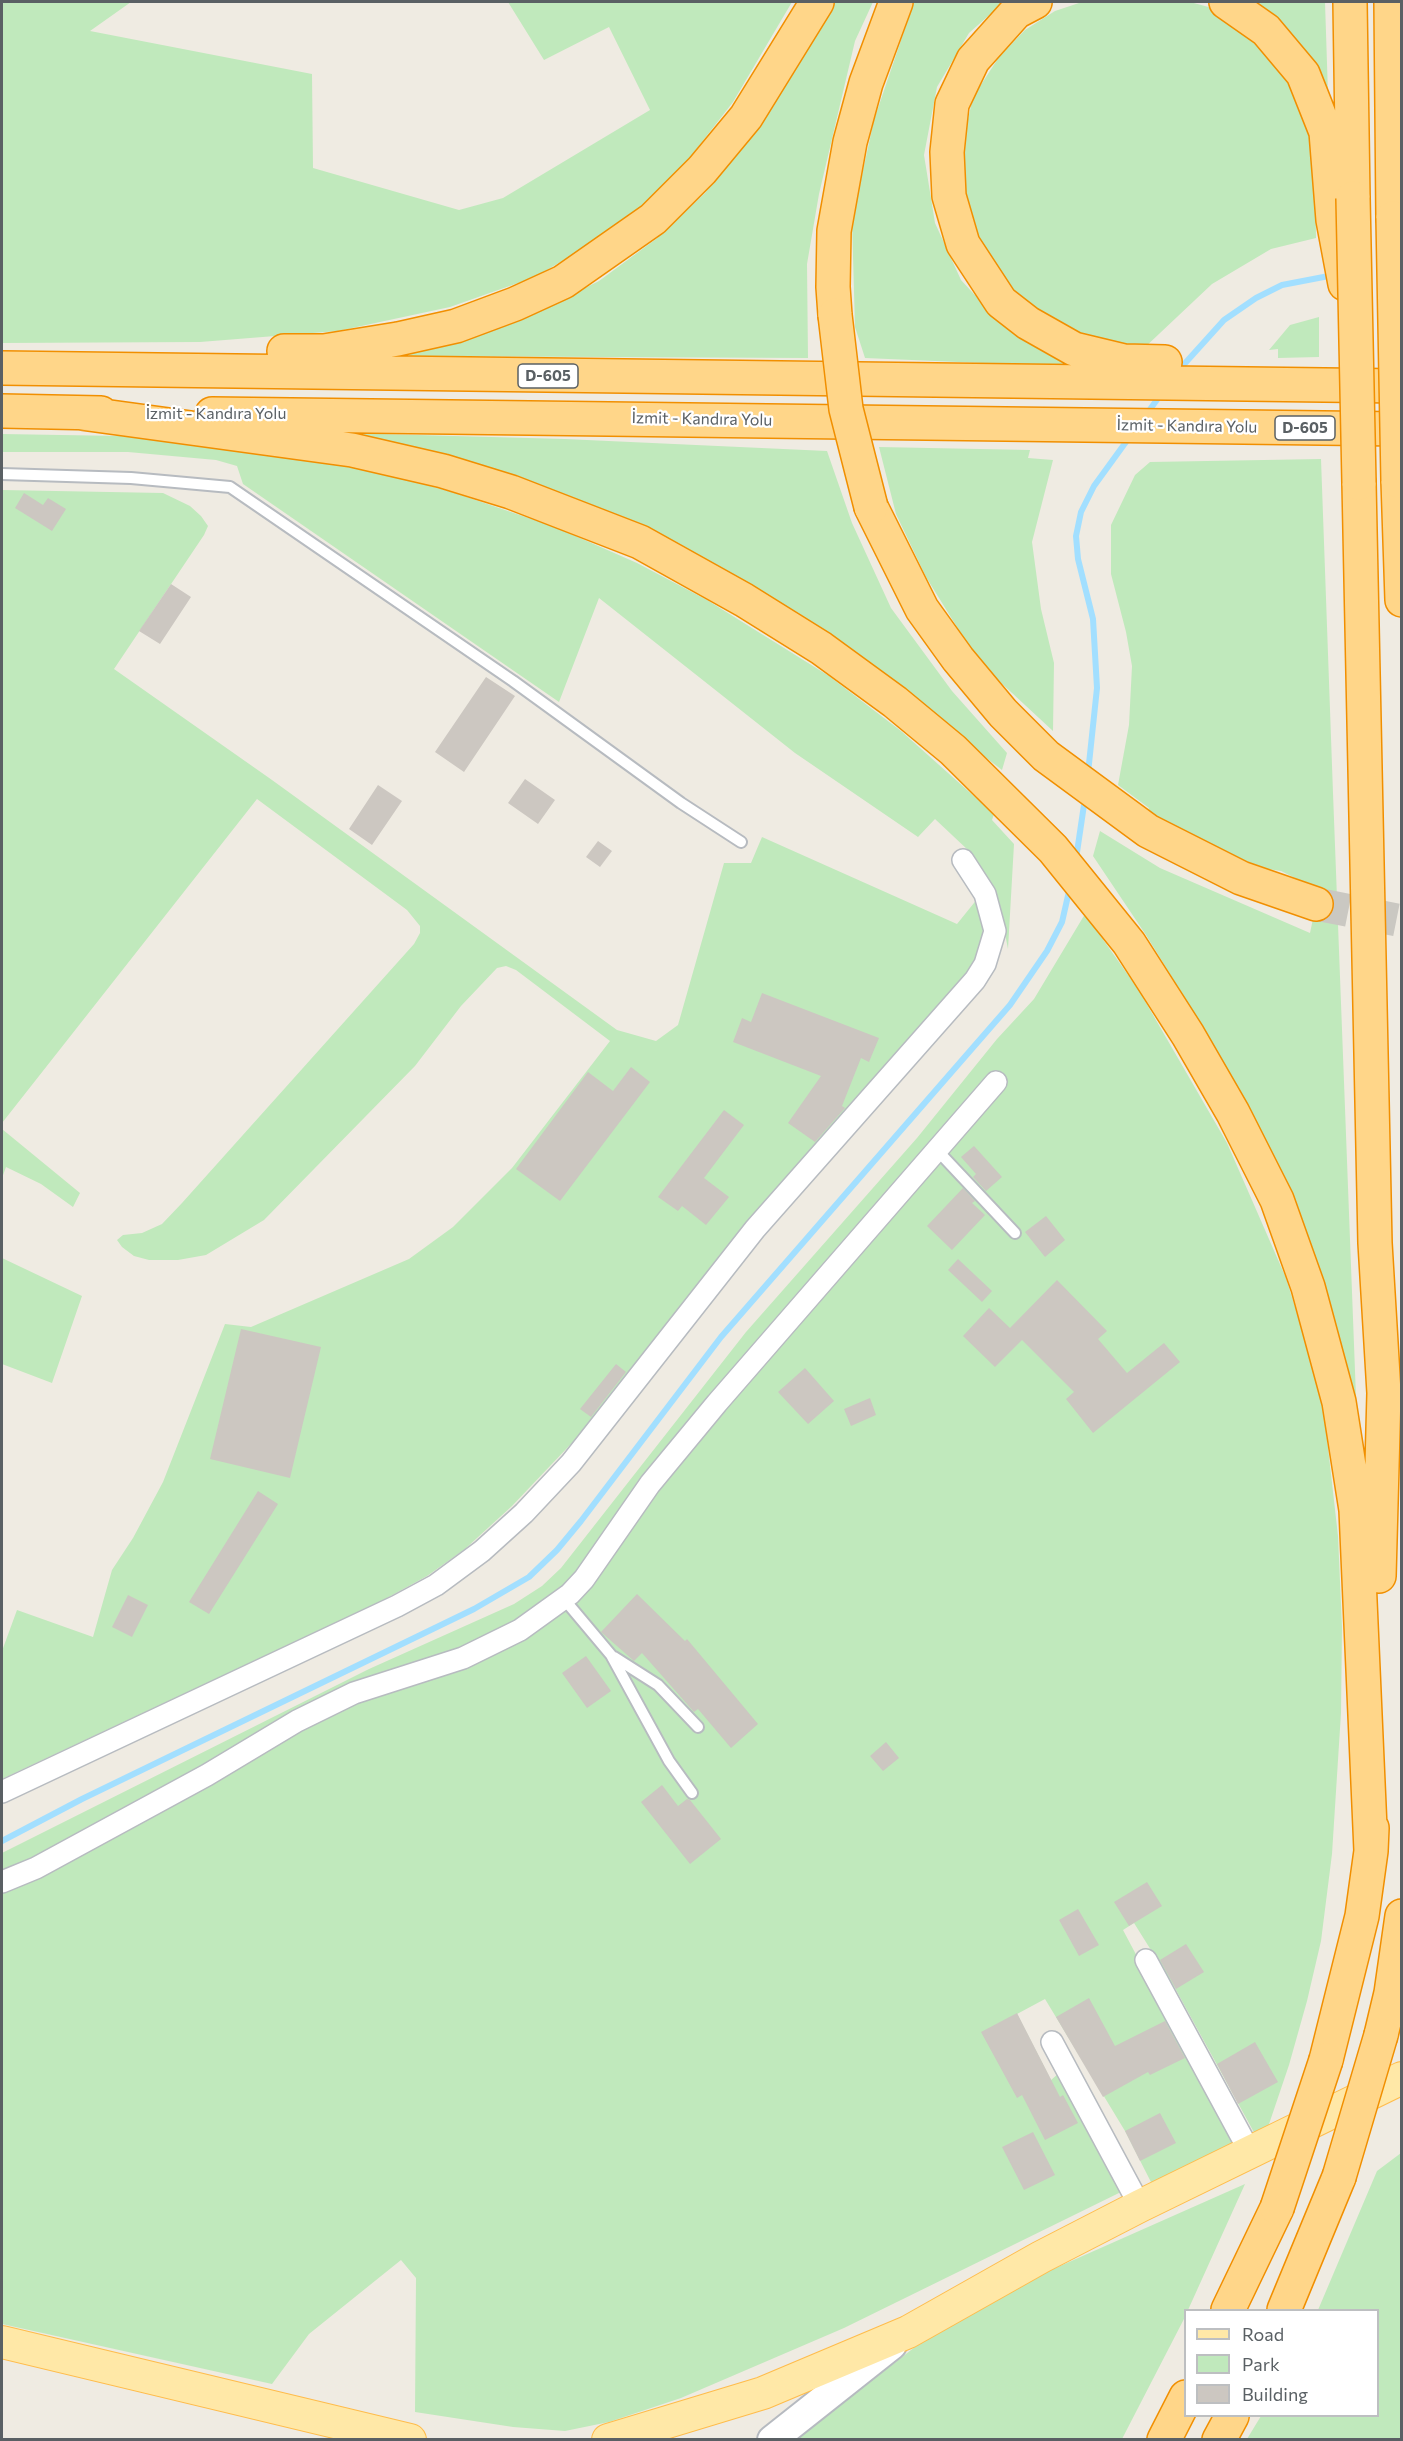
<!DOCTYPE html>
<html>
<head>
<meta charset="utf-8">
<style>
	body { margin:0 }
	#map { position:relative; width:1403px; height:2441px; overflow:hidden; background:#efebe2; font-family:Commissioner,sans-serif }
	canvas { display:block }
	.frame { position:absolute; inset:0; border:3px solid #5a6064; pointer-events:none }
	.legend { position:absolute; left:1184px; top:2309px; width:195px; height:108px; box-sizing:border-box; background:#fff; border:2px solid #bdbfc1; margin:0; padding:8px 10px; list-style:none; font-size:18px; color:#5a6064 }
	.legend li { display:flex; align-items:center; gap:12px; height:30px }
	.legend b { width:30px; border:2px solid #bdbfc1 }
</style>
</head>
<body>
<div id="map">
<canvas width="1403" height="2441"></canvas>
<div class="frame"></div>
<ul class="legend">
<li><b style="height:8px;background:#ffe8a7"></b>Road</li>
<li><b style="height:16px;background:#c0e9bc"></b>Park</li>
<li><b style="height:16px;background:#ccc7c1"></b>Building</li>
</ul>
</div>
<script>
const c = document.querySelector('canvas').getContext('2d');
c.lineJoin = 'round';
function fillPath(path, color) { c.fillStyle = color; c.fill(path, 'evenodd'); }
const shape = rows => new Path2D(rows.map(r => 'M' + r).join(''));
function trace(path, color, width, dash) { c.strokeStyle = color; c.lineWidth = width; c.lineCap = dash ? 'butt' : 'round'; c.setLineDash(dash || []); c.stroke(path); }
function drawText(font, color, halo, rows, align = 'center') {
  c.font = font + ' Commissioner,sans-serif'; c.lineWidth = 4.5; c.setLineDash([]); c.textBaseline = 'middle'; c.strokeStyle = halo; c.fillStyle = color; for (const [text, x, y, turn = 0] of rows) {
    c.save(); c.translate(x, y); c.rotate((+turn || 0) * Math.PI / 180); c.textAlign = isNaN(turn) ? turn : align; if (halo) c.strokeText(text, 0, 0); c.fillText(text, 0, 0); c.restore();
  }
}
fillPath(shape([
	[2,2,131,2,90,31,312,74,313,168,459,210,503,198,650,110,609,27,544,60,508,2,792,2,733,102,684,165,638,210,584,248,535,277,450,307,338,331,200,342,2,343],
	[835,2,873,2,855,41,819,194,807,264,808,358,405,356,533,314,599,281,656,239,705,193,760,124],
	[914,2,1004,2,969,33,937,87,924,155,935,223,961,280,995,317,1034,346,1075,367,865,358,855,327,852,221,874,120],
	[1082,2,1190,2,1216,9,1264,46,1292,84,1315,145,1316,238,1271,249,1212,284,1142,350,1060,328,1017,297,977,238,962,188,962,146,973,97,999,57,1025,30,1055,11],
	[1257,2,1325,2,1328,94,1299,42],
	[1319,317,1319,357,1278,358,1278,349,1269,350,1290,325],
	[344,433,565,439,827,451,852,523,891,608,952,691,1007,753,1002,770,830,638,661,537,582,502,527,482],
	[2,434,121,436,290,452,373,470,455,493,555,527,637,563,707,600,829,676,901,731,994,814,992,820,1014,844,1008,949,999,903,984,872,969,851,935,819,918,837,795,753,599,598,559,702,243,484,237,466,216,460,128,452,2,452],
	[879,447,1030,450,1028,458,1053,460,1032,542,1041,609,1054,663,1053,731,998,680,965,640,926,577,896,514],
	[1321,459,1333,793,1356,1397,1351,1396,1297,1210,1255,1120,1210,1039,1146,935,1093,856,1100,831,1160,868,1310,933,1319,890,1281,871,1255,867,1146,813,1149,808,1118,785,1129,725,1132,666,1126,632,1111,574,1111,525,1135,475,1150,462],
	[2,490,163,493,190,506,201,516,208,526,204,535,114,669,272,780,617,1030,656,1041,678,1025,724,863,751,863,762,837,957,924,978,898,985,917,979,954,965,980,778,1187,588,1426,512,1506,465,1549,427,1576,376,1604,2,1779,2,1651,17,1610,93,1637,112,1570,133,1538,163,1482,225,1324,251,1327,409,1259,453,1227,512,1168,610,1041,516,970,506,966,497,968,461,1006,415,1066,264,1220,206,1255,178,1260,149,1260,134,1256,122,1247,117,1240,123,1235,142,1233,162,1224,182,1203,414,944,420,933,420,926,407,910,257,799,2,1123],
	[1085,914,1138,989,1227,1143,1286,1278,1316,1375,1325,1421,1338,1536,1342,1627,1341,1713,1332,1854,1321,1941,1307,2001,1289,2065,1266,2133,1256,2136,1176,1990,1134,1923,1123,1930,1237,2145,1153,2186,1125,2131,1045,1999,1017,2014,1051,2080,1058,2074,1121,2192,844,2328,681,2398,609,2422,565,2431,513,2427,415,2412,416,2278,401,2260,309,2334,272,2384,2,2324,2,1853,369,1669,514,1604,542,1586,561,1568,746,1332,917,1138,997,1039,1034,999],
	[2,1129,80,1193,73,1207,41,1184,6,1167,2,1178],
	[2,1258,82,1296,52,1383,2,1364],
	[1401,2153,1401,2439,1247,2439,1261,2416,1378,2416,1378,2310,1318,2310,1377,2171],
	[1245,2184,1188,2310,1186,2310,1185,2317,1122,2439,795,2440,915,2347,979,2306,1033,2278]
]), '#c0e9bc');
trace(shape([
	[1178,371,1224,320,1256,298,1282,285,1334,275],
	[1146,415,1161,394],
	[1088,773,1097,688,1093,619,1078,559,1076,536,1081,512,1094,486,1131,435],
	[1076,859,1085,798],
	[2,1841,82,1799,474,1609,529,1577,557,1550,581,1521,721,1337,1010,1005,1047,951,1062,922,1070,887]
]), '#a2dfff', 6);
fillPath(shape([
	[24,493,43,505,48,498,66,509,52,531,15,508],
	[171,584,191,597,160,644,139,631],
	[486,677,515,696,464,772,435,752],
	[525,779,555,800,538,824,508,803],
	[378,785,402,801,372,845,349,829],
	[598,841,612,851,600,867,586,857],
	[762,993,879,1038,869,1062,861,1058,842,1106,845,1108,815,1142,788,1123,821,1076,733,1042,742,1018,751,1022],
	[631,1067,650,1082,560,1201,516,1169,588,1072,613,1091],
	[724,1110,744,1125,704,1178,729,1197,706,1225,682,1206,678,1211,658,1197],
	[974,1146,1002,1177,986,1191,973,1177,976,1174,961,1157],
	[963,1188,975,1201,972,1203,985,1215,952,1250,927,1226],
	[1046,1216,1065,1240,1045,1257,1025,1232],
	[958,1259,992,1291,982,1302,948,1270],
	[1057,1280,1107,1331,1098,1339,1127,1373,1164,1343,1180,1362,1093,1433,1066,1399,1074,1392,1022,1340,995,1367,963,1336,989,1308,1010,1328],
	[241,1329,321,1347,290,1478,210,1459],
	[616,1364,626,1372,591,1417,580,1409],
	[805,1368,834,1401,808,1424,778,1392],
	[870,1398,876,1415,851,1426,844,1409],
	[258,1491,278,1504,209,1614,189,1602],
	[637,1594,685,1641,687,1639,758,1724,731,1748,698,1709,694,1712,642,1653,634,1661,601,1632],
	[128,1595,148,1605,132,1637,112,1627],
	[586,1656,611,1691,587,1708,562,1673],
	[886,1742,899,1758,883,1771,870,1756],
	[662,1785,678,1806,687,1799,690,1800,721,1839,690,1864,641,1802],
	[1147,1882,1162,1906,1129,1926,1114,1902],
	[1078,1909,1099,1945,1079,1956,1059,1920],
	[1186,1944,1204,1972,1176,1989,1160,1960],
	[1089,1998,1115,2046,1165,2021,1185,2058,1150,2075,1148,2072,1103,2097,1056,2017],
	[1017,2013,1060,2097,1063,2095,1078,2123,1045,2140,1022,2095,1017,2098,981,2032],
	[1255,2042,1278,2082,1238,2104,1217,2064],
	[1160,2113,1176,2143,1140,2161,1125,2131],
	[1033,2132,1055,2175,1024,2190,1002,2147]
]), '#ccc7c1');
trace(shape([
	[1316,904,1402,921]
]), '#cac8c2', 33, [33, 16]);
const lane = shape([
	[2,474,131,478,230,487,513,681,681,803,741,842],
	[936,1149,1015,1233],
	[564,1599,611,1655,669,1761,692,1793],
	[614,1657,658,1685,698,1727]
]);
const street = shape([
	[2,1792,397,1606,436,1585,482,1551,524,1513,571,1463,755,1229,975,980,985,964,995,931,985,894,963,860],
	[2,1882,36,1868,207,1775,297,1721,354,1693,463,1658,520,1630,570,1594,584,1579,650,1484,717,1403,996,1082],
	[1146,1960,1251,2154],
	[1052,2042,1140,2206]
]);
const secondary = shape([
	[772,2440,892,2345]
]);
const primary = shape([
	[2,2342,410,2440],
	[608,2440,763,2393,908,2332,1041,2257,1140,2206,1402,2078]
]);
const highway = shape([
	[1035,2,1016,12,973,60,952,104,947,152,949,196,963,244,1001,302,1028,323,1074,349,1124,361,1165,362],
	[1226,2,1266,30,1303,74,1326,132,1333,220,1345,284],
	[1350,2,1353,198],
	[1391,2,1393,218],
	[835,315,833,287,834,231,850,142,866,83,896,2],
	[284,351,324,351,398,339,456,326,515,304,563,282,653,219,702,170,746,117,817,2],
	[2,368,1402,386],
	[2,411,101,413],
	[81,413,352,450,443,471,511,492,640,542,744,600,821,648,895,702,953,750,1053,849,1129,943,1188,1035,1233,1113,1277,1200,1308,1287,1339,1402,1356,1510,1371,1851],
	[212,414,1402,429],
	[1398,481,1402,600],
	[1359,483,1375,1243,1384,1393,1379,1576],
	[871,507,922,609,958,659,1003,713,1046,756,1148,831,1241,878,1316,904],
	[1381,2035,1391,1993,1402,1916],
	[1326,2060,1362,1916,1371,1851,1372,1828],
	[1228,2310,1277,2208],
	[1284,2310,1339,2177],
	[1164,2440,1186,2397],
	[1219,2440,1232,2416]
]);
trace(lane, '#b7bbc0', 14);
trace(street, '#b7bbc0', 24);
trace(secondary, '#b6bac0', 32);
trace(primary, '#ffbc4b', 34);
trace(highway, '#f18f00', 36);
trace(lane, '#fff', 10);
trace(street, '#fff', 21);
trace(secondary, '#fff', 28);
trace(primary, '#ffe8a7', 32);
trace(highway, '#ffd689', 33);
const highwayBridge = shape([
	[1353,198,1359,483],
	[1393,218,1398,481],
	[835,315,846,409,871,507],
	[1339,2177,1381,2035],
	[1277,2208,1326,2060]
]);
trace(highwayBridge, '#f18f00', 36, []);
trace(highwayBridge, '#ffd689', 33);
for (const [x, y, w] of [
	[548,376,60],
	[1305,428,60]
]) { const box = new Path2D(); box.roundRect(x - w / 2, y - 12, w, 24, 4.5); c.fillStyle = '#fff'; c.fill(box); trace(box, '#5a6064', 1.5); }
drawText('bold 15px', '#5a6064', null, [
	["D-605",548,376],
	["D-605",1305,428]
]);
drawText('16px', '#5a6064', '#fff', [
	["İzmit - Kandıra Yolu",216,414],
	["İzmit - Kandıra Yolu",702,419,1],
	["İzmit - Kandıra Yolu",1187,426,1]
]);
</script>
</body>
</html>
